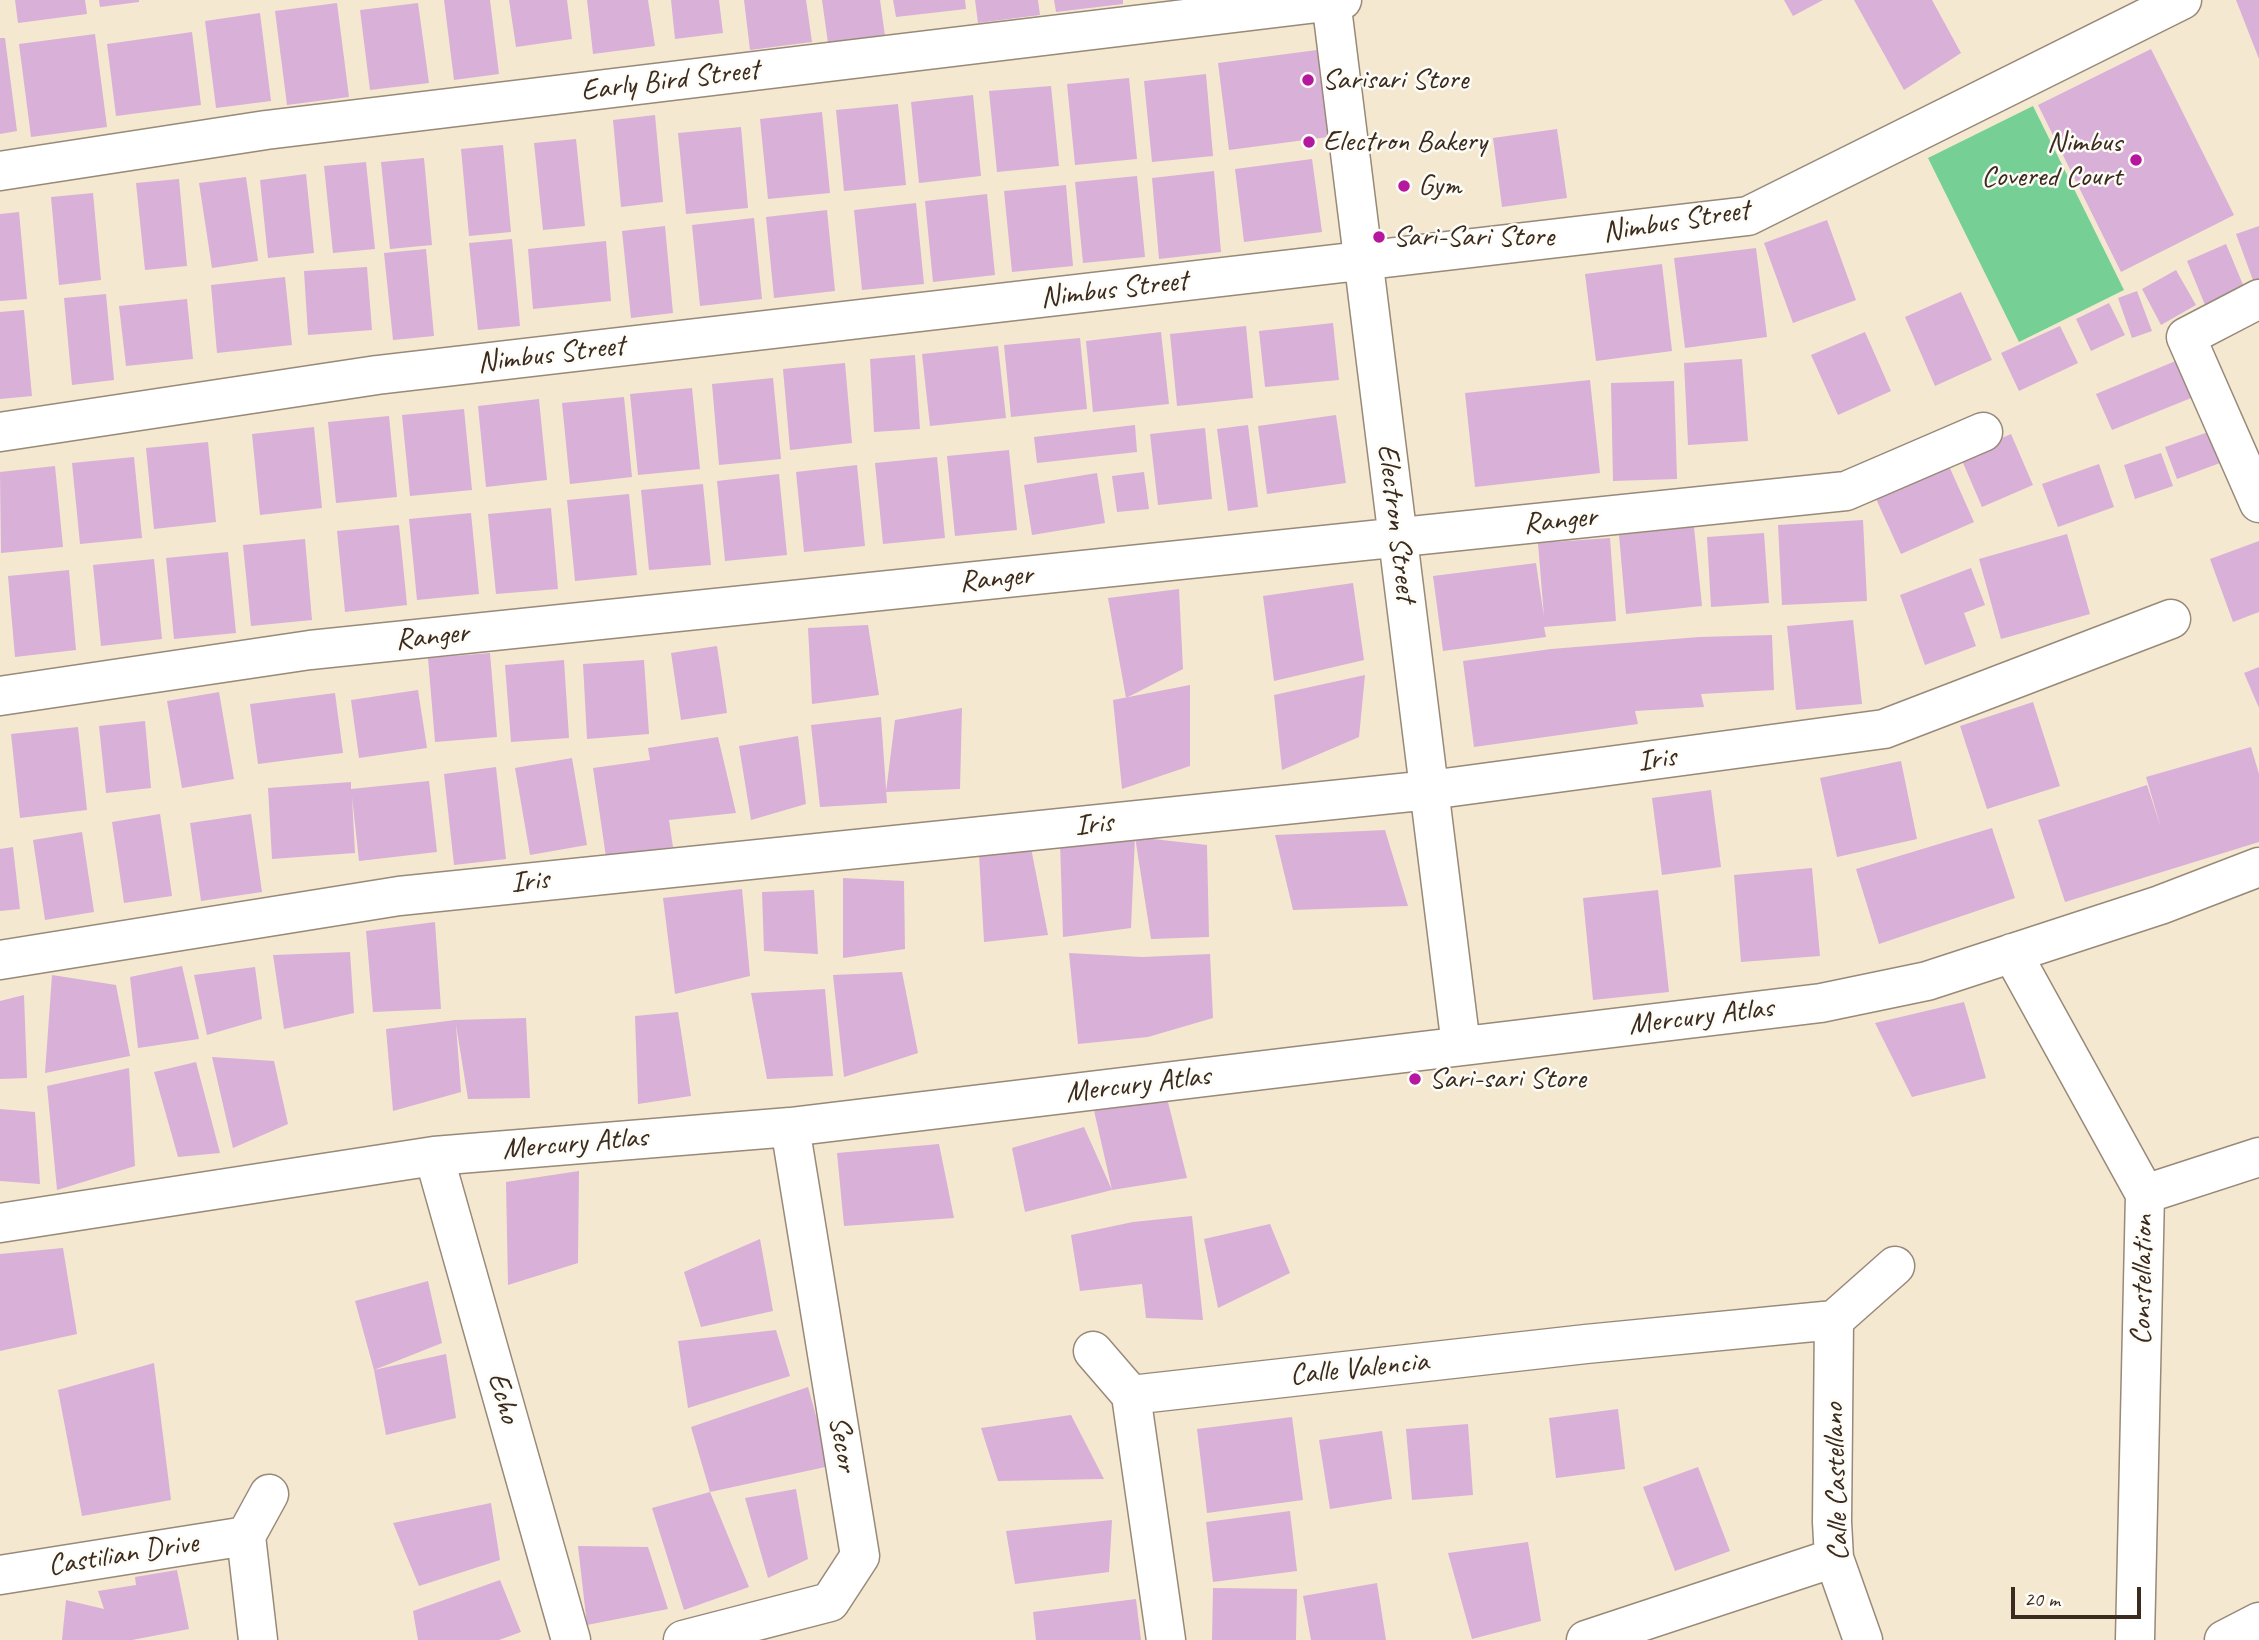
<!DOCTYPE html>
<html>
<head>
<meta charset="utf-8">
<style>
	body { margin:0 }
	#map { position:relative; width:2259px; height:1640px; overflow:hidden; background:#f4e8d1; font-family:Caveat,sans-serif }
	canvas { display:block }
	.scale { position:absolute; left:2011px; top:1587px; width:130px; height:32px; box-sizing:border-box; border:4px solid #3b2a1e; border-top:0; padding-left:9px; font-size:21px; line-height:24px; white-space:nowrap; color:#3b2a1e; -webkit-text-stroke:5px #fdfcf7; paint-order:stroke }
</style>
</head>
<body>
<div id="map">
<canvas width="2259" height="1640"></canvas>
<div class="scale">20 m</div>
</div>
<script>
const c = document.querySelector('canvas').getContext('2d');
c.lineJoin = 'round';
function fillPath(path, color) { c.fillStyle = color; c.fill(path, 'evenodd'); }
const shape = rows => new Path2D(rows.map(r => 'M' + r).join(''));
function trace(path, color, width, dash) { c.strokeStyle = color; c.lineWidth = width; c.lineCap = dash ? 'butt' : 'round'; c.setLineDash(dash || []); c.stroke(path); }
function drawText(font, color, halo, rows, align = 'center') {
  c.font = font + ' Caveat,sans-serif'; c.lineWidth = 5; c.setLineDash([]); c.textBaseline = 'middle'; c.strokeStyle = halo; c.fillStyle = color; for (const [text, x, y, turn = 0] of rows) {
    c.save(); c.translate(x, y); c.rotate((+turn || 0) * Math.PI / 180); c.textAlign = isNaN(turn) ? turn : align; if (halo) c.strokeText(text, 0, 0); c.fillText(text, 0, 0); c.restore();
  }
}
fillPath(shape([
	[2033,106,2124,290,2019,342,1928,158]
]), '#76cf94');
fillPath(shape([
	[15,0,85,0,87,14,18,23],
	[99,0,139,0,139,2,100,7],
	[444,0,490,0,499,74,454,80],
	[509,0,567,0,572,39,516,47],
	[587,0,648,0,655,46,593,54],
	[671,0,719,0,723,33,675,39],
	[744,0,806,0,812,42,750,50],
	[822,0,880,0,885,36,828,43],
	[893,0,965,0,966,9,896,17],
	[975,0,1038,0,1040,15,978,23],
	[1054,0,1123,0,1123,4,1056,12],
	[1784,0,1823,0,1793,16],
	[1854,0,1932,0,1961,53,1904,90],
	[2236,0,2259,0,2259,59],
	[337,3,349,97,287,105,275,11],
	[418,3,429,83,370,90,360,10],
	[260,13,271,101,216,108,205,21],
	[192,32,201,105,116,116,107,44],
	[95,34,107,127,31,137,19,44],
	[0,38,5,38,17,131,0,134],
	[2151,49,2234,215,2121,272,2038,105],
	[1317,50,1328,137,1229,150,1218,63],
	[1206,74,1213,156,1152,162,1144,81],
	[1129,78,1137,159,1075,165,1067,84],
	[1051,86,1059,166,997,172,989,91],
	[973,95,981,176,919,183,911,102],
	[898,104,906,185,844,191,836,110],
	[822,112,830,193,768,199,760,119],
	[655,115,663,202,621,207,613,120],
	[741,127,748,208,686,214,678,133],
	[1557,129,1567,198,1502,207,1493,138],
	[576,139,585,226,543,230,534,143],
	[503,145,511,232,469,236,461,149],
	[424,158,432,245,390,249,381,162],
	[1312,159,1322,232,1244,242,1235,169],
	[366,162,375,249,333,253,324,166],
	[1214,171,1221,252,1159,259,1152,178],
	[306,174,314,253,268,258,260,180],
	[1137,176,1145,257,1083,263,1075,182],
	[246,177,258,261,212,268,199,183],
	[179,179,187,266,145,270,136,183],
	[1066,185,1073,266,1012,272,1004,191],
	[93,193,101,280,59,285,51,197],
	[987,194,995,275,933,282,925,201],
	[916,203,924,284,862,290,854,210],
	[827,210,835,291,774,298,766,217],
	[19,212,27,299,0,301,0,214],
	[754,218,762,299,700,306,692,225],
	[1827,220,1856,300,1793,323,1764,243],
	[665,226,673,313,631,318,622,231],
	[2259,226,2259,281,2254,283,2236,234],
	[512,239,520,326,478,330,469,243],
	[606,241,611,301,533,309,528,249],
	[2226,244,2244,287,2205,305,2187,261],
	[1756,248,1767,337,1685,348,1674,258],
	[426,249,434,336,393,340,384,253],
	[1662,264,1672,351,1596,361,1585,274],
	[367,267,372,330,308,335,304,271],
	[2176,270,2196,305,2161,325,2142,289],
	[285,277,292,345,217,353,211,285],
	[2137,291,2152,331,2132,338,2118,298],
	[1961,292,1992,360,1935,386,1905,317],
	[106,294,114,380,72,385,64,298],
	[187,299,193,359,126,366,119,306],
	[2109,303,2125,335,2091,351,2076,319],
	[24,310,32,396,0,399,0,312],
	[1333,323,1339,380,1265,387,1259,331],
	[1246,326,1253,398,1177,406,1170,334],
	[2060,326,2078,363,2019,391,2001,353],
	[1161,332,1169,404,1093,412,1086,341],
	[1865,332,1891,391,1838,415,1811,355],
	[1080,338,1087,409,1011,417,1004,345],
	[998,346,1006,418,930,426,922,354],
	[915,355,920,429,874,432,870,359],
	[2190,355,2206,392,2112,430,2096,394],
	[1742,359,1748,441,1688,445,1684,363],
	[845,363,852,443,790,450,783,369],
	[773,378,781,459,719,465,712,384],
	[1590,380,1600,473,1475,487,1465,393],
	[1674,381,1677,479,1613,481,1611,383],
	[692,388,700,469,638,475,630,394],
	[624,397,632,477,570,484,562,403],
	[539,399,547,480,486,487,478,406],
	[464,409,472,490,410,496,402,415],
	[1336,415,1346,483,1267,494,1258,426],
	[389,416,397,497,336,503,328,422],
	[1135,425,1137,452,1037,463,1034,437],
	[1248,425,1258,507,1228,511,1217,429],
	[314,427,322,508,260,515,252,434],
	[1205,428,1212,499,1158,505,1150,434],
	[2217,429,2228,460,2177,479,2165,447],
	[2011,434,2033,485,1982,507,1960,456],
	[208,442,216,522,154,529,146,448],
	[1009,450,1017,530,955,536,947,456],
	[2161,453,2173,486,2135,499,2124,465],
	[134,457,142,538,80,544,72,463],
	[937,457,945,538,883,544,875,463],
	[1945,457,1974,522,1901,554,1872,490],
	[2099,464,2114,507,2058,527,2042,484],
	[857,465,865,546,804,552,796,472],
	[55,466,63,547,1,553,0,472],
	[1144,472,1149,509,1117,512,1112,476],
	[1097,473,1105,523,1032,535,1024,485],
	[779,474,787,555,725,561,717,481],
	[703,484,711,565,649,570,641,490],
	[629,494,637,575,575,581,567,500],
	[551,508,558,589,496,594,488,514],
	[471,513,479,594,417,600,409,519],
	[1863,520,1867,601,1782,605,1778,525],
	[399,525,407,605,345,612,337,531],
	[1694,527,1702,606,1626,614,1619,535],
	[1764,533,1769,603,1711,607,1707,537],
	[2067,534,2090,614,2001,639,1979,559],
	[1610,538,1616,621,1544,627,1546,637,1443,651,1433,576,1536,563,1544,617,1538,543],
	[305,539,312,620,251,626,243,545],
	[2259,541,2259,612,2233,622,2210,559],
	[228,552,236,633,174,639,166,558],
	[154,559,162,639,101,646,93,565],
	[1971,568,1985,605,1964,613,1976,646,1925,665,1900,595],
	[69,570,76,650,15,657,8,576],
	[1353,583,1364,660,1274,681,1263,596],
	[1179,589,1183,669,1126,698,1108,598],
	[1853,620,1862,704,1796,710,1787,626],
	[868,625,879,695,812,704,808,628],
	[1772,635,1774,690,1701,694,1704,707,1635,711,1638,724,1474,747,1463,661,1551,649,1699,637],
	[717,646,727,713,681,720,671,653],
	[490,653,497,737,435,742,428,658],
	[564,660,569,738,511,742,505,665],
	[644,660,649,734,587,739,583,664],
	[2259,667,2259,708,2244,673],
	[1365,675,1359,737,1282,770,1274,695],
	[1190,685,1190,766,1122,789,1113,700],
	[418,690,427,748,359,758,351,700],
	[219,692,234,779,182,788,167,701],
	[335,693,343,753,258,764,250,704],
	[2033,702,2060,786,1987,809,1960,726],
	[962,708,960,789,886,792,895,720],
	[881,717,887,803,820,807,811,725],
	[145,721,151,788,106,793,99,726],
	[78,727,87,810,20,818,11,734],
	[798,736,806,804,751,820,739,746],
	[718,737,736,813,669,820,673,847,606,857,593,768,650,760,648,748],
	[2251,747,2259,774,2259,842,2065,902,2038,820,2147,785,2161,828,2146,777],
	[572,758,587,845,530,855,515,768],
	[1901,761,1917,839,1837,857,1820,778],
	[496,767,506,859,454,865,444,774],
	[429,781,437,852,359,861,352,797,355,853,272,859,268,788,351,782,351,789],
	[1711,790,1721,867,1662,875,1652,798],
	[160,814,172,896,124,903,112,822],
	[251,814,262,892,201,901,190,823],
	[1992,828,2015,898,1879,944,1856,869],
	[1385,830,1408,906,1293,910,1275,835],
	[82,832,94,912,45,920,33,840],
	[1135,837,1207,845,1209,937,1151,939,1135,837,1131,928,1063,937,1060,842],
	[13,847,20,909,0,911,0,849],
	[1031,848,1048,935,984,942,979,855],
	[1812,868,1820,956,1741,962,1734,875],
	[843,878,904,881,905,949,843,958],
	[742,889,750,976,675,994,663,898],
	[814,890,818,954,764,951,762,892],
	[1658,890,1669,992,1593,1000,1583,898],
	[435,922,441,1009,373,1012,366,931],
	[350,952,354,1013,284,1029,273,955],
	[1069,953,1142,957,1210,954,1213,1018,1148,1037,1078,1044],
	[182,966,199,1039,138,1048,130,977],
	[255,967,262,1019,207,1035,194,975],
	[902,972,918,1053,844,1077,833,975],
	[52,975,116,985,130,1056,45,1073],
	[825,989,833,1076,767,1079,751,993],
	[24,995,27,1078,0,1079,0,1001],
	[1964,1002,1986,1078,1912,1097,1875,1023],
	[678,1012,691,1096,638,1104,635,1016],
	[526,1018,530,1098,468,1099,456,1025,461,1092,393,1111,386,1029,455,1020],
	[212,1057,274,1061,288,1124,233,1148],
	[196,1062,220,1153,178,1157,154,1072],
	[129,1068,135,1166,57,1190,47,1086],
	[1168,1102,1187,1178,1112,1190,1025,1212,1012,1148,1084,1127,1112,1190,1093,1106],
	[0,1109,35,1112,40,1184,0,1181],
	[939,1144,954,1218,844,1226,837,1153],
	[579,1171,578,1263,508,1285,506,1182],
	[1192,1216,1203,1320,1146,1318,1142,1284,1080,1291,1071,1235,1133,1222],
	[1270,1224,1290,1273,1218,1308,1204,1239],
	[760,1239,773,1311,701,1327,684,1272],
	[63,1248,77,1334,0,1351,0,1254],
	[428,1281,442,1343,374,1370,446,1354,456,1418,386,1435,374,1370,355,1301],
	[776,1330,790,1376,688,1408,678,1341],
	[154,1363,171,1500,82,1516,58,1390],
	[808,1387,830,1466,710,1492,749,1587,684,1610,652,1508,710,1492,691,1427],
	[1618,1409,1625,1469,1556,1478,1549,1418],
	[1071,1415,1104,1479,998,1481,981,1428],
	[1292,1417,1303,1500,1207,1513,1197,1429],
	[1468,1424,1473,1495,1412,1500,1406,1429],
	[1382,1431,1392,1499,1330,1509,1319,1440],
	[1698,1467,1730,1551,1675,1571,1643,1487],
	[796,1489,808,1559,768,1578,745,1498],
	[491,1503,500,1560,419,1586,393,1523],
	[1290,1511,1297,1571,1213,1582,1206,1522],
	[1112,1520,1109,1572,1015,1584,1006,1531],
	[1528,1542,1541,1621,1472,1639,1448,1553],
	[578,1546,648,1547,668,1609,587,1625],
	[177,1570,189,1629,132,1640,62,1640,66,1600,104,1609,98,1591,136,1585,135,1577],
	[500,1580,521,1632,499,1640,418,1640,413,1611],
	[1377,1583,1386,1640,1311,1640,1303,1596],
	[1213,1588,1297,1589,1296,1640,1212,1640],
	[1136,1599,1141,1640,1036,1640,1033,1612]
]), '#d9b0d8');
const minor = shape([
	[1331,0,1461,1046],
	[0,171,266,130,1342,0],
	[2259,299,2186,337,2259,503],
	[0,432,377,375,1748,216,2182,0],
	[0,696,310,650,1846,491,1983,432],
	[2012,953,2145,1194,2135,1640],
	[0,960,399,896,1430,790,1884,729,2171,619],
	[434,1156,571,1640],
	[2145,1194,2259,1157],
	[0,1223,434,1156,790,1127,1821,1003,1927,981,2160,905,2259,867],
	[1834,1320,1832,1522,1834,1558,1863,1640],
	[1834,1320,1895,1266],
	[1093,1351,1131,1395],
	[1131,1395,1586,1344,1834,1320],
	[1131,1395,1166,1640],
	[246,1536,258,1640],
	[246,1536,269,1494],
	[0,1575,246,1536],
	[683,1640,830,1602,860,1556,790,1127],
	[1586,1640,1834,1558],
	[2224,1640,2259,1622]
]);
trace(minor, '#988978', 41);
trace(minor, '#fff', 38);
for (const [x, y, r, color] of [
	[1308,80,7,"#b5179e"],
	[1309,142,7,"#b5179e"],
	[2136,160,7,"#b5179e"],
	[1404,186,7,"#b5179e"],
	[1379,237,7,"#b5179e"],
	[1415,1079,7,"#b5179e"]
]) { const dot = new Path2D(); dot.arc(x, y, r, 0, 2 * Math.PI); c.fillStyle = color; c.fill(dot); trace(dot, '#fdfcf7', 2.5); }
drawText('30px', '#3b2a1e', '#fdfcf7', [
	["Sarisari Store",1322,80],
	["Electron Bakery",1323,142],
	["Nimbus",2122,143,"right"],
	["Covered Court",2122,177,"right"],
	["Gym",1418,186],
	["Sari-Sari Store",1393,237],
	["Sari-sari Store",1429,1079]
], 'left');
drawText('30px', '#3b2a1e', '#fdfcf7', [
	["Early Bird Street",670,81,-7],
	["Nimbus Street",1676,222,-9],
	["Nimbus Street",1114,290,-7],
	["Nimbus Street",551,355,-7],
	["Ranger",1560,521,-6],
	["Electron Street",1396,523,83],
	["Ranger",996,579,-6],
	["Ranger",432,637,-6],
	["Iris",1657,760,-8],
	["Iris",1094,825,-6],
	["Iris",530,882,-6],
	["Mercury Atlas",1701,1017,-7],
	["Mercury Atlas",1138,1085,-7],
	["Mercury Atlas",575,1144,-5],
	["Constellation",2143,1280,-89],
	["Calle Valencia",1359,1369,-6],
	["Echo",503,1398,74],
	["Secor",842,1444,81],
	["Calle Castellano",1837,1482,-92],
	["Castilian Drive",123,1555,-9]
]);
</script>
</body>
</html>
